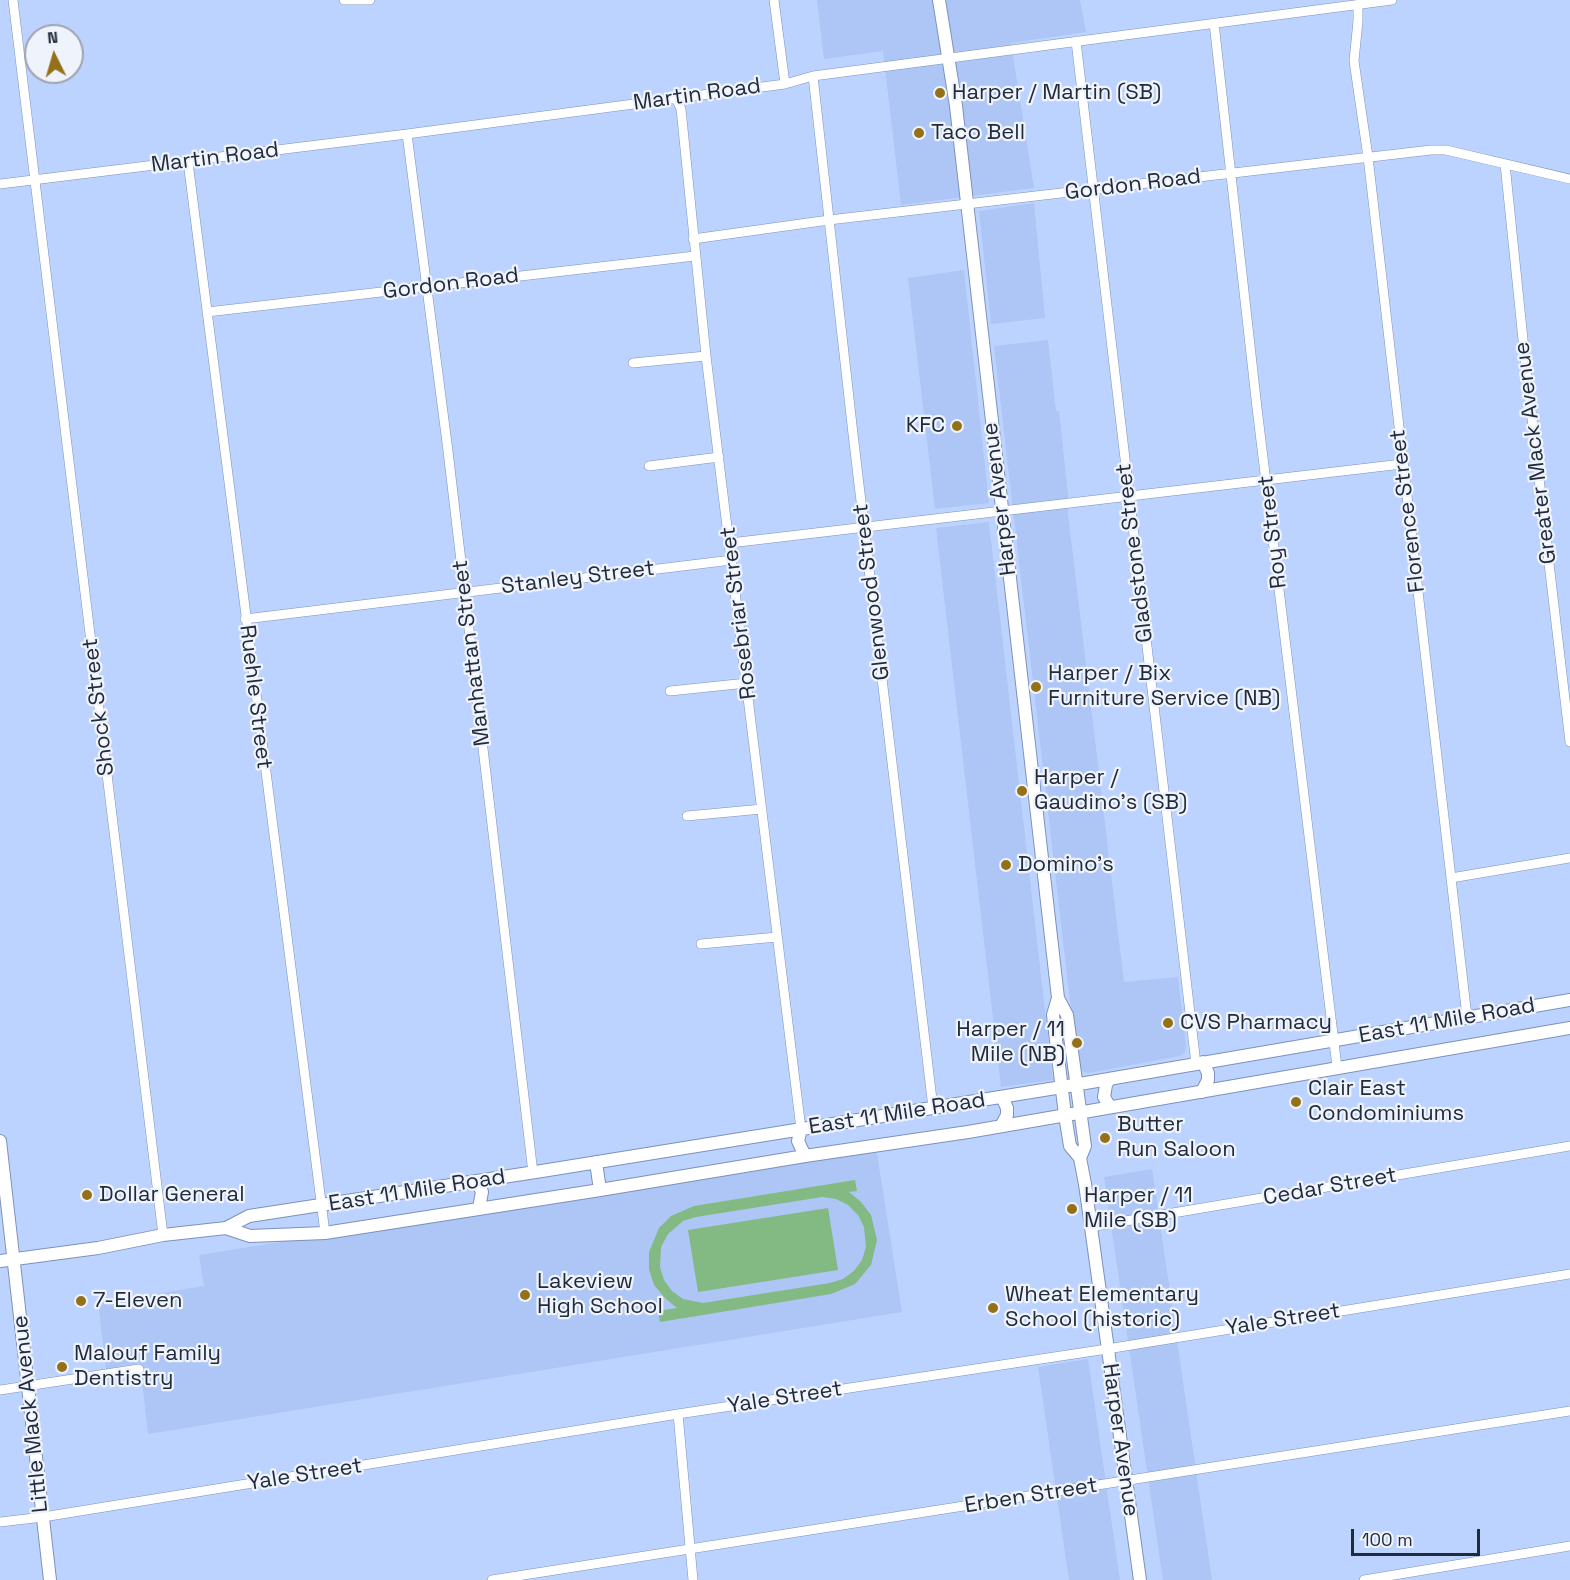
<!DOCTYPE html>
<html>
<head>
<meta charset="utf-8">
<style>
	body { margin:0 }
	#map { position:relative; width:1570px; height:1580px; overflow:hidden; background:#bdd3ff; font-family:"Space Grotesk",sans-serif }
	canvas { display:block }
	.north { position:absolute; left:24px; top:24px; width:60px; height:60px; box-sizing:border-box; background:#eff3fc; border:2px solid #9da3af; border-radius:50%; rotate:355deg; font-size:16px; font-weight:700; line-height:24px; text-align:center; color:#222b3b }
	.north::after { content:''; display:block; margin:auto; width:21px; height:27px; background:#947018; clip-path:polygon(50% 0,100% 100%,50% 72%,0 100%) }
	.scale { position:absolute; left:1351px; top:1529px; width:129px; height:27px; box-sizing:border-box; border:3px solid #222b3b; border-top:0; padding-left:8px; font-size:18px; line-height:21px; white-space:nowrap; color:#222b3b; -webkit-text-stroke:4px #eff3fc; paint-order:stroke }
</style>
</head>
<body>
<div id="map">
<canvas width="1570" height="1580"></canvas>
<div class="north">N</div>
<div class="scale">100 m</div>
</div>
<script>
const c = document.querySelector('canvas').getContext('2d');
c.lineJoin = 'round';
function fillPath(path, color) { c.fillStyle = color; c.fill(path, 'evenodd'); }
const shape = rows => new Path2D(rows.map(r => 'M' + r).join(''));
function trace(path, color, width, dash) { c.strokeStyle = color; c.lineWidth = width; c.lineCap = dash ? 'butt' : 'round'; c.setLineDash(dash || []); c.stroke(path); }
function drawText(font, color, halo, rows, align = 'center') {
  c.font = font + ' "Space Grotesk",sans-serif'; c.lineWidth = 4.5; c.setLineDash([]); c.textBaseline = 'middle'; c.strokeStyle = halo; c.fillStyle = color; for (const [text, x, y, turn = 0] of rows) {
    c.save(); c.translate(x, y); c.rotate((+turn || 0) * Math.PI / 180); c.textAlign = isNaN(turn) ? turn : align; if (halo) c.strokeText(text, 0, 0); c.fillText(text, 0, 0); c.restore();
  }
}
fillPath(shape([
	[817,0,1080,0,1086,32,1011,43,1034,188,901,205,883,51,824,59],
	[1034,203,1045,318,991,324,979,211],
	[964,270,989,503,935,509,908,278],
	[1048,340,1056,411,1059,411,1068,495,1068,514,1124,982,1178,977,1186,1046,1185,1052,1180,1056,1089,1073,1084,1072,1080,1068,1073,1027,994,346],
	[989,522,1053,1080,1001,1087,936,528],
	[876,1147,902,1312,148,1434,140,1363,106,1369,98,1303,204,1286,199,1255],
	[1152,1169,1212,1580,1163,1580,1104,1177],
	[1088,1359,1120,1580,1069,1580,1038,1367]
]), '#adc6f6');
fillPath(shape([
	[855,1180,857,1191,849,1192,861,1202,871,1215,877,1240,871,1265,855,1284,831,1294,660,1322,658,1311,677,1308,665,1298,654,1285,649,1269,649,1252,659,1228,671,1216,694,1206],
	[822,1197,836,1199,848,1205,858,1215,864,1227,866,1247,862,1260,854,1271,843,1279,830,1283,703,1303,683,1299,672,1291,664,1280,660,1267,661,1247,668,1234,683,1221,696,1217],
	[828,1208,838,1270,698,1292,688,1230]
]), '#83b982');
const minor = shape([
	[13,0,163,1235],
	[344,0,370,0],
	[774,0,785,84],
	[1358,5,1358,21,1354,61,1368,157,1467,1017],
	[1214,23,1257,408,1337,1067],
	[1076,41,1196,1064],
	[813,76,853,434,933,1108],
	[676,98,681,109,706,356,801,1129],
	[407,134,448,451,533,1173],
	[188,162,325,1233],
	[1505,164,1525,359,1570,742],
	[0,184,407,134,785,84,813,76,1392,0],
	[693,239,829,220,1431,150,1446,150,1570,179],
	[207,312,695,256],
	[633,363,706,356],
	[649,466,719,457],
	[730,543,1402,464],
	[245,619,732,560],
	[670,691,747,683],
	[687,816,762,809],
	[1451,878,1570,858],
	[701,944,777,937],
	[1090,1227,1570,1146],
	[0,1390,139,1369],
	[678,1414,693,1580],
	[0,1522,43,1517,678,1414,1107,1349,1570,1274],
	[492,1580,1570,1411],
	[1364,1580,1570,1546]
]);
const major = shape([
	[939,0,956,106,1058,998,1067,1015,1085,1146,1080,1158],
	[1058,998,1053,1015,1065,1115,1070,1146,1080,1158,1085,1184,1140,1580],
	[1109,1079,1106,1085,1104,1097,1110,1107],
	[1202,1092,1208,1080,1208,1073,1203,1062],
	[1001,1126,1007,1115,1007,1108,1002,1097],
	[801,1129,798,1141,805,1156],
	[0,1141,50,1580],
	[596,1162,600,1190],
	[477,1181,482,1192,479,1208],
	[226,1228,250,1236,325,1233,600,1190,805,1156,968,1132,1570,1028],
	[0,1261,98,1248,163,1235,226,1228,249,1216,542,1171,1062,1087,1570,1000]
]);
trace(minor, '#7d91ba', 10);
trace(major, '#7d91ba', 14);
trace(minor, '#fff', 9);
trace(major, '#fff', 12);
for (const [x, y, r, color] of [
	[940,93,6,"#947018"],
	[919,133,6,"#947018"],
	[957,426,6,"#947018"],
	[1036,687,6,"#947018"],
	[1022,791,6,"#947018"],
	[1006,865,6,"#947018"],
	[1168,1023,6,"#947018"],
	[1077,1043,6,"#947018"],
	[1296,1102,6,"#947018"],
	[1105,1138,6,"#947018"],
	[87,1195,6,"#947018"],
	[1072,1209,6,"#947018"],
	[525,1295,6,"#947018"],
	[81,1301,6,"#947018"],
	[993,1308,6,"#947018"],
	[62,1367,6,"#947018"]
]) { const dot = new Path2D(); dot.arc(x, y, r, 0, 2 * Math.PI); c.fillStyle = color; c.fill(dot); trace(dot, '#eff3fc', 2); }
drawText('22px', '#222b3b', '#eff3fc', [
	["Harper / Martin (SB)",952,93],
	["Taco Bell",931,133],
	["KFC",945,426,"right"],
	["Harper / Bix",1048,674],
	["Furniture Service (NB)",1048,699],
	["Harper /",1034,778],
	["Gaudino's (SB)",1034,803],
	["Domino's",1018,865],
	["CVS Pharmacy",1180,1023],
	["Harper / 11",1065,1030,"right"],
	["Mile (NB)",1065,1055,"right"],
	["Clair East",1308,1089],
	["Condominiums",1308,1114],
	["Butter",1117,1125],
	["Run Saloon",1117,1150],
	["Dollar General",99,1195],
	["Harper / 11",1084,1196],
	["Mile (SB)",1084,1221],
	["Lakeview",537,1282],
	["High School",537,1307],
	["Wheat Elementary",1005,1295],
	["School (historic)",1005,1320],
	["7-Eleven",93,1301],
	["Malouf Family",74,1354],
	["Dentistry",74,1379]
], 'left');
drawText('22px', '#222b3b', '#eff3fc', [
	["Martin Road",697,95,-8],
	["Martin Road",215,158,-7],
	["Gordon Road",1133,185,-7],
	["Gordon Road",451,284,-7],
	["Greater Mack Avenue",1536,453,-97],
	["Harper Avenue",1000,499,-97],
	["Florence Street",1408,511,-97],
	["Roy Street",1273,532,-97],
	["Gladstone Street",1135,553,-97],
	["Stanley Street",578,578,-7],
	["Glenwood Street",872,592,-97],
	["Rosebriar Street",739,613,-97],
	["Manhattan Street",472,653,-97],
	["Ruehle Street",255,697,83],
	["Shock Street",99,707,-97],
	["East 11 Mile Road",1447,1021,-10],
	["East 11 Mile Road",897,1114,-9],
	["Cedar Street",1330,1187,-10],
	["East 11 Mile Road",417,1191,-9],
	["Yale Street",1283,1320,-9],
	["Yale Street",785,1398,-9],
	["Little Mack Avenue",31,1414,-96],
	["Harper Avenue",1120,1440,82],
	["Yale Street",305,1475,-9],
	["Erben Street",1031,1496,-9]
]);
</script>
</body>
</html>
